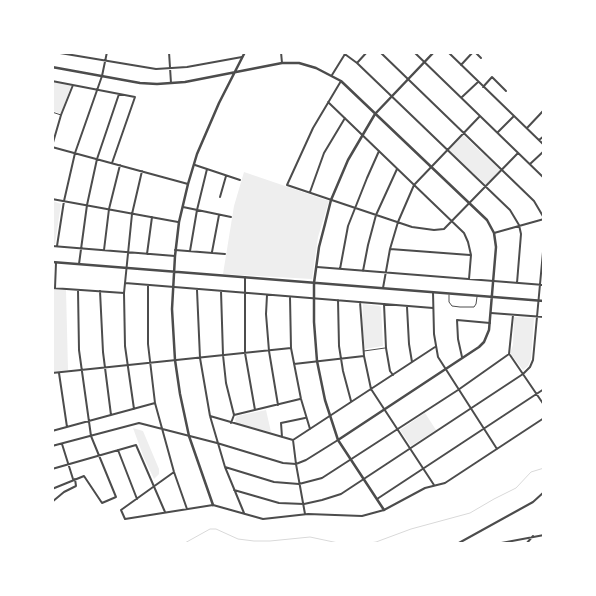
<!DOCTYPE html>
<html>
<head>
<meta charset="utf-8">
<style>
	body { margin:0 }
	#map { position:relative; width:596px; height:596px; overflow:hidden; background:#fff; font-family:Inter,sans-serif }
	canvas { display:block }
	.frame { position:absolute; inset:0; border:54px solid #fff; pointer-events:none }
</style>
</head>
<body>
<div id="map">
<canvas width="596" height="596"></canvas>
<div class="frame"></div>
</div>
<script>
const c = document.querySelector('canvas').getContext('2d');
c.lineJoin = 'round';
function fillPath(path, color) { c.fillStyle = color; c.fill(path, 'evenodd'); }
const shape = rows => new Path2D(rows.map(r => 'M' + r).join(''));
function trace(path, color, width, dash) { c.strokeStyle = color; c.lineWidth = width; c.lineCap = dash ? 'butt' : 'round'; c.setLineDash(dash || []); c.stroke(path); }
fillPath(shape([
	[53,82,71,86,61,114,53,111],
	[463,135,500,170,486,185,449,150],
	[244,172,329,201,318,237,312,279,223,274,234,206],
	[53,201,61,204,55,244,53,244],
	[53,289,66,290,68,370,53,372],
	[363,304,379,306,381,307,383,346,365,349,362,322],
	[514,317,534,318,531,359,528,366,523,370,510,353,513,345],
	[266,410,271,432,237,424,235,419,237,416],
	[425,413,436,430,411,446,400,430],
	[133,428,143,431,159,469,159,474,154,479,144,458]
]), '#eee');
trace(shape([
	[183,544,210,529,216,529,238,539,254,541,270,541,310,537,343,544],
	[364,544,376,542,411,529,470,513,494,499,516,488,531,472,544,468]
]), '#d9d9d9', 1);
trace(shape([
	[449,295,449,302,452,306,460,307,474,307,476,304,477,297]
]), '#4c4c4c', 1);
trace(shape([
	[52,72,54,68],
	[52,112,61,115],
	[364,351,385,348]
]), '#4c4c4c', 1);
trace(shape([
	[54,52,156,69,187,67,242,57],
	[169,52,171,83],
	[281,52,282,63],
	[342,52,357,63,510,210,519,225,521,234,517,283],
	[380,52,534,201,544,218],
	[414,52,544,178],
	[448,52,544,145],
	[475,52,481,58],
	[357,63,367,52],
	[461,65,473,52],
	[332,75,345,54],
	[52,81,135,97,112,163],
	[341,81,313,128,287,185,412,227,434,230,444,229,518,153],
	[483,87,492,77,506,91],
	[462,97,478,82],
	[328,102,464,233,468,242,471,255,469,279],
	[527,128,543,111],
	[498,132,514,116],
	[539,140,544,136],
	[52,146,61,115,73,85],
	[52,147,188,184],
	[530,164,544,151],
	[195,165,240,180],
	[310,192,324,153,345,118],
	[220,197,226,176],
	[52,199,178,222],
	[183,207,231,217],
	[494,233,544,219],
	[52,246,175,256],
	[57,246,64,201,75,153,102,76,107,52],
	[390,249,470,255],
	[104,250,109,209,120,165],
	[175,250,225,254],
	[190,251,197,210,207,169],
	[212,252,219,215],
	[147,254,152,217],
	[79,264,87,205,97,159,119,94],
	[317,267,544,285],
	[340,269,348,226,367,178,379,151],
	[363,271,368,245,376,215,397,169],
	[245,277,245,353,255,410],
	[125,283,433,308],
	[148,285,148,344,155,403,174,472,187,509],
	[52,288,124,293],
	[55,288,56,263],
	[383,288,390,249,398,222,414,185,480,116],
	[197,290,200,358,210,416,225,467,244,513],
	[100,291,103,352,111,415],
	[221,291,223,355,226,383,234,415,231,423],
	[433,292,434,334,438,357,497,449],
	[267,295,266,314,269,351,278,405],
	[290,297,291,348,301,399,310,429],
	[338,300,339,346,343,371,351,401],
	[360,302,364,356,371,389,434,485],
	[384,304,386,348,390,371,393,375],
	[407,307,409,344,412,362],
	[491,313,544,317],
	[510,355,544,405],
	[462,357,458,339,457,320,490,323],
	[294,364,364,356],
	[52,373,291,348],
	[59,373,67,427],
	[134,409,125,346,124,293,132,214,142,171],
	[234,415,300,399],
	[210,416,293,440,435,347],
	[52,431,155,403],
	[282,437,281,423,305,418],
	[293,440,296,464,305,514],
	[62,444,73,479],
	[52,446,139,423,217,443,283,463,296,464,306,460,338,440],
	[118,450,137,499],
	[225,467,274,482,299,484,322,478,458,390,509,354,513,315],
	[52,469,136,445,165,512],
	[174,472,121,510,125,519,213,505,263,519,308,514,362,516,384,510,425,488,445,483,544,418],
	[52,489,84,476,102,503,116,497,91,436,79,350,78,290],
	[234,490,279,503,304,504,322,500,341,494,523,374,530,367,533,360,544,241],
	[377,499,544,389],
	[52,502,64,492,76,486,75,479],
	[457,544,533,502,544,492],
	[496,544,544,535],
	[526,544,533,536]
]), '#4c4c4c', 2);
trace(shape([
	[52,67,140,83,157,84,185,82,282,63,299,63,316,68,341,81,487,220,494,233,496,247,489,330,484,342,479,347,338,440],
	[52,262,544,301],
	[213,505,189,436,180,394,175,360,172,309,175,256,179,222,188,184,197,154,219,103,245,52],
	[384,510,338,440,325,400,317,361,314,322,314,283,319,247,325,224,331,200,348,160,375,114,434,52]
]), '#4c4c4c', 2.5);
</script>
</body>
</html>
